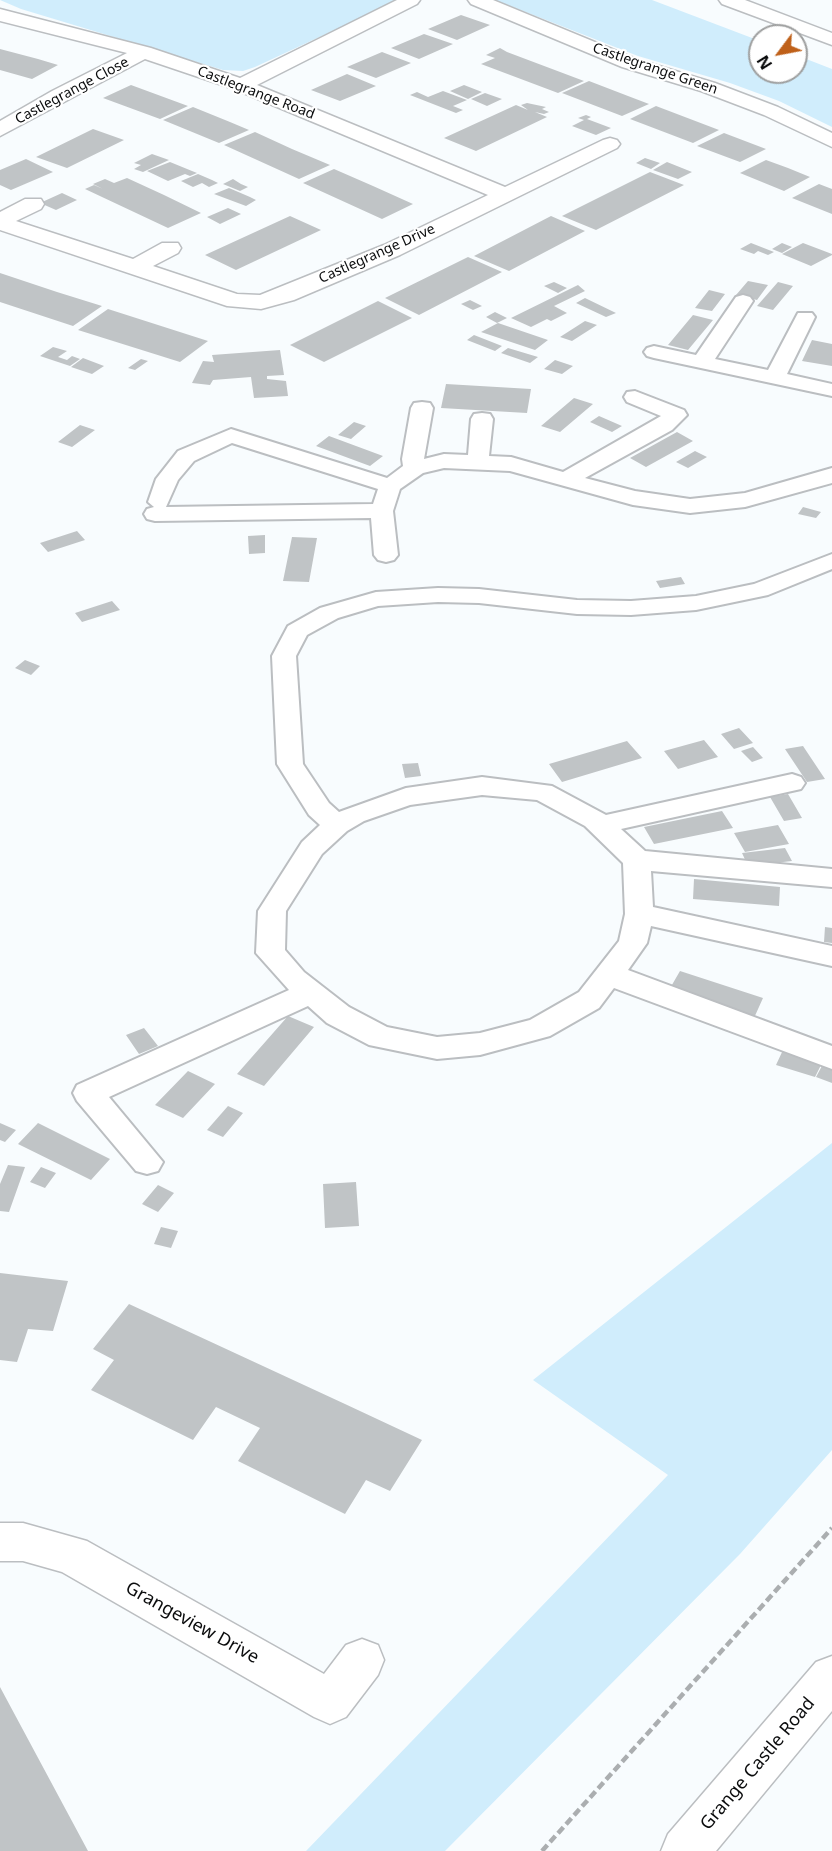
<!DOCTYPE html>
<html>
<head>
<meta charset="utf-8">
<style>
	body { margin:0 }
	#map { position:relative; width:832px; height:1851px; overflow:hidden; background:#f8fcfe; font-family:"Noto Sans",sans-serif }
	canvas { display:block }
	.north { position:absolute; left:748px; top:24px; width:60px; height:60px; box-sizing:border-box; background:#fff; border:2px solid #9d9e9e; border-radius:50%; rotate:238deg; font-size:16px; font-weight:700; line-height:24px; text-align:center; color:#0b0c0d }
	.north::after { content:''; display:block; margin:auto; width:21px; height:27px; background:#bf6019; clip-path:polygon(50% 0,100% 100%,50% 72%,0 100%) }
</style>
</head>
<body>
<div id="map">
<canvas width="832" height="1851"></canvas>
<div class="north">N</div>
</div>
<script>
const c = document.querySelector('canvas').getContext('2d');
c.lineJoin = 'round';
function fillPath(path, color) { c.fillStyle = color; c.fill(path, 'evenodd'); }
const shape = rows => new Path2D(rows.map(r => 'M' + r).join(''));
function trace(path, color, width, dash) { c.strokeStyle = color; c.lineWidth = width; c.lineCap = dash ? 'butt' : 'round'; c.setLineDash(dash || []); c.stroke(path); }
function drawText(font, color, halo, rows, align = 'center') {
  c.font = font + ' "Noto Sans",sans-serif'; c.lineWidth = 4.5; c.setLineDash([]); c.textBaseline = 'middle'; c.strokeStyle = halo; c.fillStyle = color; for (const [text, x, y, turn = 0] of rows) {
    c.save(); c.translate(x, y); c.rotate((+turn || 0) * Math.PI / 180); c.textAlign = isNaN(turn) ? turn : align; if (halo) c.strokeText(text, 0, 0); c.fillText(text, 0, 0); c.restore();
  }
}
fillPath(shape([
	[0,0,399,0,255,67,243,71,223,70,21,9],
	[495,0,652,0,760,41,760,72,796,72,796,55,832,69,832,127,779,101,730,83,638,56],
	[832,1143,832,1450,740,1554,445,1851,306,1851,668,1475,533,1380]
]), '#d0edfc');
fillPath(shape([
	[461,15,490,25,457,40,428,29],
	[424,34,453,44,419,59,391,48],
	[500,48,507,52,584,81,558,93,481,64,495,58,486,55],
	[0,49,38,59,58,65,32,79,0,70],
	[382,52,411,63,376,78,347,67],
	[347,74,376,86,340,101,311,90],
	[589,81,628,96,649,104,622,116,562,93],
	[131,85,188,106,160,119,103,98],
	[464,85,482,92,468,99,450,91],
	[443,91,467,100,453,106,463,110,456,113,410,95,417,92,428,97],
	[485,93,502,99,487,106,471,99],
	[527,103,546,107,542,109,549,112,544,114,535,112,547,117,476,151,444,138,516,105,528,110,521,105],
	[656,106,719,130,693,143,630,119],
	[193,107,230,122,249,130,219,143,163,120],
	[586,115,591,117,587,119,611,128,596,135,572,126,584,120,578,118],
	[93,129,124,140,67,168,36,157],
	[255,132,292,149,330,165,299,179,224,145],
	[724,133,766,149,740,162,697,146],
	[152,154,169,160,143,172,134,169,141,165,134,163],
	[645,158,660,163,651,169,636,163],
	[26,159,53,172,11,190,0,185,0,170],
	[766,160,788,168,810,177,784,191,740,173],
	[170,162,192,171,197,173,190,176,185,174,168,181,147,171],
	[667,162,692,172,678,179,653,170],
	[334,169,373,186,413,204,382,219,303,183],
	[650,172,684,185,596,230,562,216],
	[198,174,212,180,218,183,209,187,202,183,193,187,181,181],
	[127,178,164,195,201,213,168,228,85,189,94,185,103,189,93,184,105,179,114,183],
	[233,179,241,184,248,187,240,191,223,184],
	[819,184,832,189,832,214,792,198],
	[229,188,250,197,256,200,246,206,214,194],
	[62,193,77,200,56,210,40,203],
	[228,208,241,214,220,224,207,217],
	[290,216,321,230,236,270,205,255],
	[551,216,585,231,509,271,474,256],
	[751,243,774,252,768,255,758,251,754,254,740,249],
	[782,243,792,247,782,253,772,249],
	[803,243,832,254,832,255,811,266,782,254],
	[468,257,502,272,419,315,385,298],
	[0,273,57,292,102,306,73,326,0,302],
	[748,281,768,285,757,300,736,295],
	[554,282,567,288,558,293,544,286],
	[778,282,793,286,773,310,757,306],
	[578,285,585,291,554,306,567,313,551,321,547,319,531,327,511,318],
	[709,290,725,294,712,311,695,308],
	[585,298,616,313,606,317,576,303],
	[470,300,482,306,473,310,461,304],
	[378,301,412,318,324,362,290,345],
	[108,309,208,341,180,362,78,330],
	[495,312,507,318,497,323,486,317],
	[693,315,713,320,688,350,668,345],
	[585,321,597,325,572,341,560,337],
	[498,323,548,340,535,350,481,332],
	[474,335,502,346,495,351,467,340],
	[812,340,832,344,832,366,802,361],
	[53,347,67,351,58,357,67,360,72,356,80,359,70,366,40,356],
	[508,348,538,357,530,363,501,353],
	[280,350,284,375,267,376,267,379,286,381,288,396,254,398,251,377,213,380,210,385,192,383,203,361,214,362,212,355],
	[83,358,104,366,92,374,71,367],
	[141,359,148,361,135,370,128,368],
	[555,360,573,366,562,374,544,369],
	[446,384,531,389,527,413,441,408],
	[574,398,593,404,560,432,541,426],
	[599,416,622,426,612,432,590,422],
	[354,422,366,426,351,439,338,435],
	[80,425,95,430,72,447,58,442],
	[677,432,693,441,646,467,630,458],
	[329,436,383,456,370,466,316,446],
	[695,451,707,457,688,468,676,462],
	[803,507,821,512,816,518,798,514],
	[77,531,85,540,48,552,40,543],
	[265,535,265,553,249,554,248,536],
	[292,537,317,538,309,582,283,581],
	[681,577,685,584,660,588,656,581],
	[112,601,120,610,82,622,75,613],
	[25,660,40,666,31,675,15,668],
	[739,728,753,743,734,749,721,734],
	[704,740,718,757,678,769,664,751],
	[627,741,642,758,562,782,549,764],
	[803,746,825,779,807,782,785,749],
	[753,747,763,758,752,762,741,751],
	[418,763,421,776,405,778,402,764],
	[788,794,802,818,784,821,770,797],
	[722,811,733,828,654,844,644,827],
	[778,825,789,844,745,852,734,833],
	[785,848,792,861,748,866,742,853],
	[694,879,780,887,779,906,693,899],
	[825,927,832,928,832,943,824,942],
	[680,971,763,998,754,1018,669,990],
	[288,1016,314,1027,264,1086,237,1074],
	[144,1028,158,1046,139,1054,126,1035],
	[783,1050,822,1063,815,1077,776,1065],
	[823,1064,832,1067,832,1083,816,1077],
	[188,1071,215,1084,183,1118,155,1105],
	[228,1106,243,1113,223,1137,207,1130],
	[0,1123,16,1130,5,1142,0,1140],
	[38,1123,110,1159,91,1180,18,1144],
	[8,1165,25,1167,9,1212,0,1211,0,1184],
	[41,1167,56,1173,45,1188,30,1182],
	[356,1182,359,1226,325,1228,323,1184],
	[158,1185,174,1193,158,1212,142,1204],
	[161,1227,178,1231,171,1248,154,1244],
	[0,1273,68,1281,53,1331,28,1329,17,1362,0,1360],
	[129,1304,345,1404,422,1440,390,1491,366,1480,345,1514,238,1461,260,1428,216,1407,193,1440,91,1390,114,1360,93,1349],
	[0,1687,88,1851,0,1851]
]), '#c0c4c6');
const service = shape([
	[743,295,750,297,753,301,715,359,768,370,798,313,812,313,815,317,787,374,832,384,832,396,654,358,647,356,644,352,647,348,654,346,696,355,736,297,743,295],
	[635,391,684,410,687,415,672,430,585,478,635,491,690,499,745,493,832,468,832,483,745,507,690,513,633,505,510,471,444,468,423,473,400,489,393,511,398,555,394,560,386,562,378,560,374,555,371,518,155,521,147,519,144,514,147,509,154,507,148,502,156,479,178,451,231,429,387,478,403,466,402,459,411,408,414,403,422,402,430,403,433,408,424,459,444,454,468,455,471,419,474,414,482,413,490,414,493,419,489,456,511,457,563,472,661,416,627,402,624,397,627,392,635,391],
	[232,443,378,489,373,504,166,507,178,480,194,461,232,443],
	[832,554,832,569,768,595,696,610,631,615,577,614,479,603,438,602,378,606,338,618,307,635,296,656,303,764,329,803,339,812,406,788,482,777,552,786,606,815,792,774,801,777,805,783,801,789,621,829,645,851,832,869,832,887,651,871,653,907,832,946,832,966,651,926,647,943,628,970,832,1046,832,1069,614,988,599,1008,550,1036,480,1055,437,1059,369,1045,327,1023,308,1006,109,1097,163,1162,158,1171,147,1174,136,1171,77,1101,73,1093,77,1085,289,990,256,953,258,911,302,842,320,825,309,815,277,764,272,656,288,626,320,608,376,592,438,588,479,589,577,600,631,601,696,596,754,584,832,554],
	[482,795,537,800,585,826,623,863,625,914,619,941,579,992,530,1020,480,1033,437,1037,387,1027,349,1007,304,972,285,950,286,911,322,854,347,831,364,821,410,805,482,795]
]);
const minor = shape([
	[397,0,420,0,417,4,257,85,505,187,603,140,610,138,617,140,620,144,617,148,400,255,294,300,261,309,227,306,0,230,0,212,25,199,41,199,44,204,41,209,16,221,133,259,162,243,178,243,181,248,178,253,153,266,237,294,260,295,384,245,488,195,234,89,145,59,0,136,0,121,52,91,127,53,0,21,0,9,151,48,240,78,397,0],
	[468,0,493,0,636,59,715,83,778,107,832,133,832,147,764,115,701,91,622,67,471,4,468,0],
	[0,1523,23,1523,87,1541,324,1674,346,1645,362,1639,378,1645,384,1660,378,1675,346,1717,330,1724,314,1717,62,1572,23,1561,0,1561,0,1523]
]);
const secondary = shape([
	[719,0,745,0,832,33,832,45,722,4,719,0],
	[832,1656,832,1711,716,1851,661,1851,668,1834,816,1662,832,1656]
]);
trace(service, '#bbbec1', 4);
trace(minor, '#bbbec1', 3);
trace(secondary, '#bbbec1', 3);
trace(shape([
	[542,1851,832,1528]
]), '#abaeb0', 4.5, [8, 4]);
fillPath(service, '#fff');
fillPath(minor, '#fff');
fillPath(secondary, '#fff');
drawText('14px', '#0b0c0d', '#fff', [
	["Castlegrange Green",655,69,19],
	["Castlegrange Close",72,91,-28],
	["Castlegrange Road",256,93,21],
	["Castlegrange Drive",377,254,-24]
]);
drawText('18px', '#0b0c0d', '#fff', [
	["Grangeview Drive",192,1623,29],
	["Grange Castle Road",758,1764,-50]
]);
</script>
</body>
</html>
